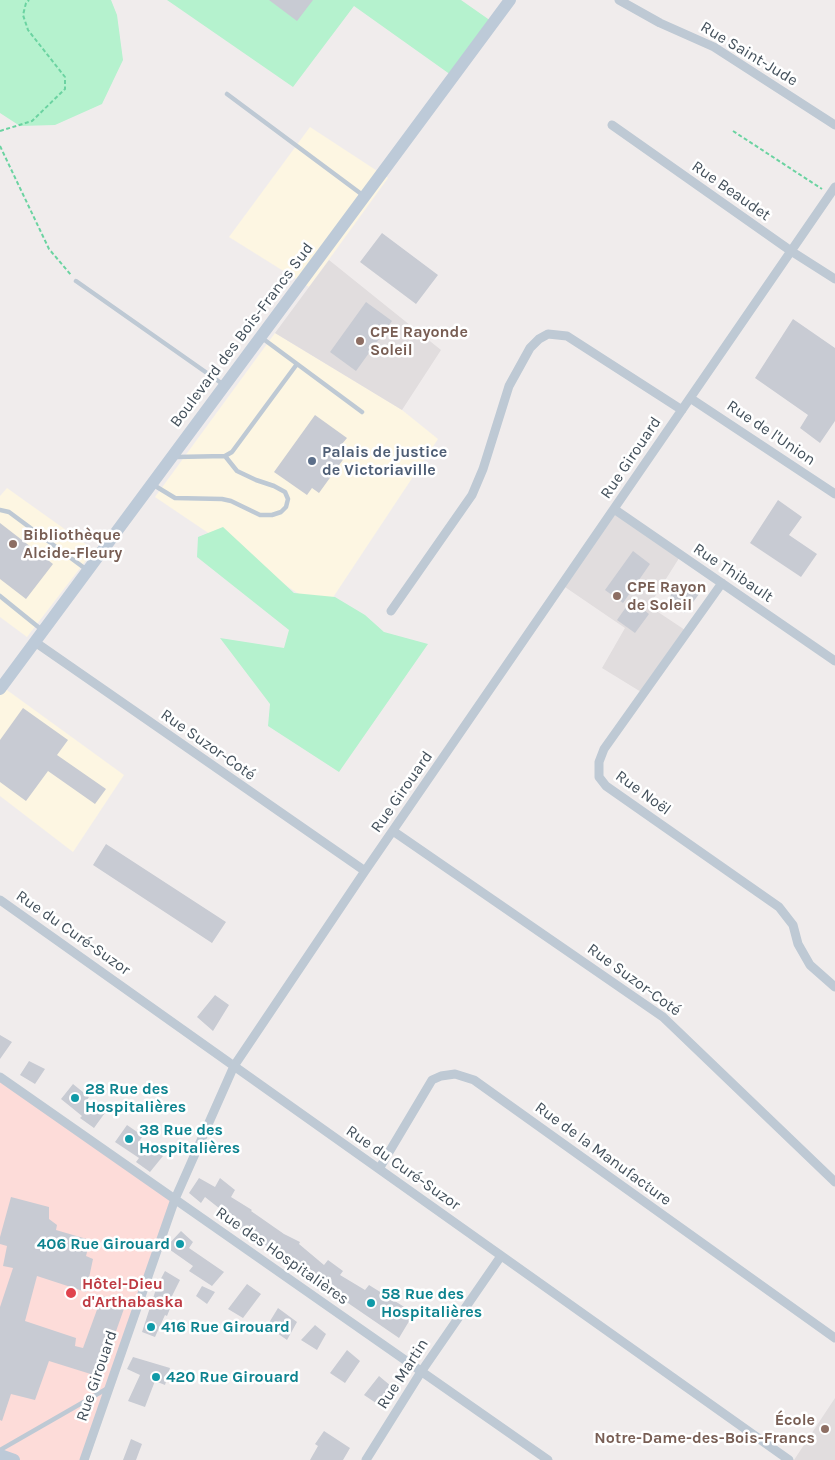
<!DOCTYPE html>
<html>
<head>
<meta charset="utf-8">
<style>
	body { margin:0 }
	canvas { display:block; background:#f0ecec }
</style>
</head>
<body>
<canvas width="835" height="1460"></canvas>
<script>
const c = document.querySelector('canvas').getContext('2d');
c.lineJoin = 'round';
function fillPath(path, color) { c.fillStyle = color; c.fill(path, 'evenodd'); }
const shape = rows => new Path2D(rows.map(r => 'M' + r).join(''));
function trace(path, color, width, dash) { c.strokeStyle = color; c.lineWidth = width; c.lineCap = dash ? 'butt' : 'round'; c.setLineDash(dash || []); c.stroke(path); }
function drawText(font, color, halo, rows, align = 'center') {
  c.font = font + ' Karla,sans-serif'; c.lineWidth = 5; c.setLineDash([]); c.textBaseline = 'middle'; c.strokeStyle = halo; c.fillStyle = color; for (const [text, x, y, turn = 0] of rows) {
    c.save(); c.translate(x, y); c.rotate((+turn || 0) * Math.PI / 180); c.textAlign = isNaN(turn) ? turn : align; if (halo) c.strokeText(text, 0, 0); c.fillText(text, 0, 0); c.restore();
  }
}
fillPath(shape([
	[310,127,388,178,309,287,229,237],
	[275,333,402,410,438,439,324,611,155,497],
	[7,488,94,550,27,637,0,617,0,496],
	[0,685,124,775,73,852,0,796]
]), '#fdf6e2');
fillPath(shape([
	[329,260,441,350,402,410,275,333],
	[614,509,681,555,649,606,688,632,646,695,602,668,625,628,562,585],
	[835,1398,835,1460,794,1460]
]), '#e1ddde');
fillPath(shape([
	[0,1077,175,1199,84,1460,14,1460,0,1455]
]), '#fddcd9');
fillPath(shape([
	[0,0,111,0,117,15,123,60,102,104,55,125,20,126,0,113],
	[167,0,461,0,491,21,451,75,354,6,293,87],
	[223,527,294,593,335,597,365,615,384,632,428,644,339,772,268,726,270,704,220,638,284,648,289,630,197,557,198,537]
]), '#b5f2ce');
fillPath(shape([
	[269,0,313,0,297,21],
	[382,233,438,275,416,304,360,262],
	[366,302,392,321,356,371,330,352],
	[793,319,835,348,835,421,820,443,800,428,808,415,755,378],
	[315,415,347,438,342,444,350,450,319,493,312,488,307,495,274,472],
	[778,500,802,517,789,535,817,554,801,577,750,543],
	[0,523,53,564,26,599,0,579],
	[633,551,650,564,623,603,605,590],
	[680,581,699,594,685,613,667,601],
	[631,600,649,614,635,633,617,620],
	[23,708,68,740,57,755,106,789,95,804,48,771,26,801,0,782,0,740],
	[106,844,226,922,212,943,93,865],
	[215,995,229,1005,213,1031,197,1017],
	[0,1035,12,1042,0,1059],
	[29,1061,45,1069,35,1084,20,1075],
	[73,1084,89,1097,87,1100,107,1110,94,1128,80,1118,82,1116,61,1099],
	[127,1125,143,1136,140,1140,163,1156,150,1172,136,1162,139,1158,115,1142],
	[199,1178,215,1187,220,1178,235,1190,231,1197,252,1210,251,1211,284,1234,300,1242,299,1244,324,1265,328,1260,343,1271,340,1275,365,1290,369,1285,414,1313,399,1338,329,1290,328,1292,312,1281,292,1265,292,1264,270,1250,271,1249,241,1228,241,1230,227,1220,229,1216,205,1197,201,1203,189,1193],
	[11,1197,49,1207,49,1219,57,1225,56,1230,90,1240,86,1256,93,1259,86,1292,37,1276,25,1321,76,1338,75,1346,83,1348,102,1296,126,1303,108,1354,105,1353,97,1376,49,1361,35,1400,11,1394,2,1421,0,1420,0,1307,13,1268,3,1266,7,1246,0,1244,0,1237],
	[181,1231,193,1242,189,1248,224,1272,212,1286,189,1271,193,1266,166,1247],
	[165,1271,180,1280,170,1300,173,1301,167,1316,165,1315,155,1337,142,1332,157,1286],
	[247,1284,261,1294,243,1318,228,1309],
	[202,1286,215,1292,207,1304,196,1296],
	[278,1308,297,1322,287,1340,267,1326],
	[315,1325,326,1334,317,1350,301,1340],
	[347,1350,360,1361,345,1383,330,1373],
	[133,1357,170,1368,165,1385,155,1381,145,1407,128,1401,140,1375,127,1369],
	[379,1376,391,1386,379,1405,364,1395],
	[324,1431,350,1448,343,1460,310,1460,318,1446,315,1444],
	[131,1439,142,1444,136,1460,123,1460]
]), '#c8cbd3');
trace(shape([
	[0,131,32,121,65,89,65,77,28,30,23,15,26,3,29,0],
	[733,131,822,189],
	[0,146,49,249,71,275]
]), '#6bd3a1', 2, [4, 2.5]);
trace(shape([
	[227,94,364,196],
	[76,281,224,385],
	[262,338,362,412],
	[176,457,225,456,232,452,297,364],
	[152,484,175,498,222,499,231,501,260,515,272,515,281,512,286,507,288,499,285,492,274,486,256,480,237,471,225,456],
	[0,510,9,512,87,570],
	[0,596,42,630],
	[0,1450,108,1388]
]), '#bec9d4', 4.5);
trace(shape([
	[619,0,660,23,714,47,835,125],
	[612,125,791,251,835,279],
	[690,398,835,494],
	[614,509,835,661],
	[722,583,604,749,599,762,599,777,606,786,779,907,793,925,798,944,810,965,835,987],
	[391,611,472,495,483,469,509,386,530,348,539,339,548,334,567,336,682,410],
	[35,642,365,871],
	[393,831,663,1017,835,1182],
	[0,900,789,1460],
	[0,1077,548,1460],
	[379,1169,432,1080,441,1076,455,1074,474,1080,835,1338],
	[84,1460,175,1199,234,1066,365,871,835,187],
	[366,1460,421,1372,501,1256]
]), '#bec9d4', 9);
trace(shape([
	[0,689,510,0],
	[0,1455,14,1460]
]), '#bdcad8', 12);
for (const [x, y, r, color] of [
	[360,341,5,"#8d6e63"],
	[312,461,5,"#5c6f8a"],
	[13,544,5,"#8d6e63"],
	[617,596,5,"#8d6e63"],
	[75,1098,5,"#0f9aa8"],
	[129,1139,5,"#0f9aa8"],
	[180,1244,5,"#0f9aa8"],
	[71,1293,6,"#e0444e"],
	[371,1303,5,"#0f9aa8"],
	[151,1327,5,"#0f9aa8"],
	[156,1377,5,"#0f9aa8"],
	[825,1429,5,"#8d6e63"]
]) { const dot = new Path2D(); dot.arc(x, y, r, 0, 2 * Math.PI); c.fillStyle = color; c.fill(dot); trace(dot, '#fff', 2); }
drawText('16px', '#43505b', '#fff', [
	["Rue Saint-Jude",749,54,31],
	["Rue Beaudet",731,191,35],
	["Boulevard des Bois-Francs Sud",242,335,-53],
	["Rue de l'Union",771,433,34],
	["Rue Girouard",631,458,-56],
	["Rue Thibault",733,573,34],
	["Rue Suzor-Coté",208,745,35],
	["Rue Girouard",402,792,-55],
	["Rue Noël",643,793,36],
	["Rue du Curé-Suzor",73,933,35],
	["Rue Suzor-Coté",634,980,36],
	["Rue de la Manufacture",603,1154,36],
	["Rue du Curé-Suzor",403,1168,35],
	["Rue des Hospitalières",282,1256,35],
	["Rue Martin",403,1374,-57],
	["Rue Girouard",97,1376,-71]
]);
drawText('bold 16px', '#785e54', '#fff', [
	["CPE Rayonde",370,332],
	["Soleil",370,350],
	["Bibliothèque",23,535],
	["Alcide-Fleury",23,553],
	["CPE Rayon",627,587],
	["de Soleil",627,605],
	["École",815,1420,"right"],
	["Notre-Dame-des-Bois-Francs",815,1438,"right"]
], 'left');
drawText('bold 16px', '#4e5e75', '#fff', [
	["Palais de justice",322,452],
	["de Victoriaville",322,470]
], 'left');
drawText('bold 16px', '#0d838f', '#fff', [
	["28 Rue des",85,1089],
	["Hospitalières",85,1107],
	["38 Rue des",139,1130],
	["Hospitalières",139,1148],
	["406 Rue Girouard",170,1244,"right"],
	["58 Rue des",381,1294],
	["Hospitalières",381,1312],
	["416 Rue Girouard",161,1327],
	["420 Rue Girouard",166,1377]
], 'left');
drawText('bold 16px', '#be3a42', '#fff', [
	["Hôtel-Dieu",82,1284],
	["d'Arthabaska",82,1302]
], 'left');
</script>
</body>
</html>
